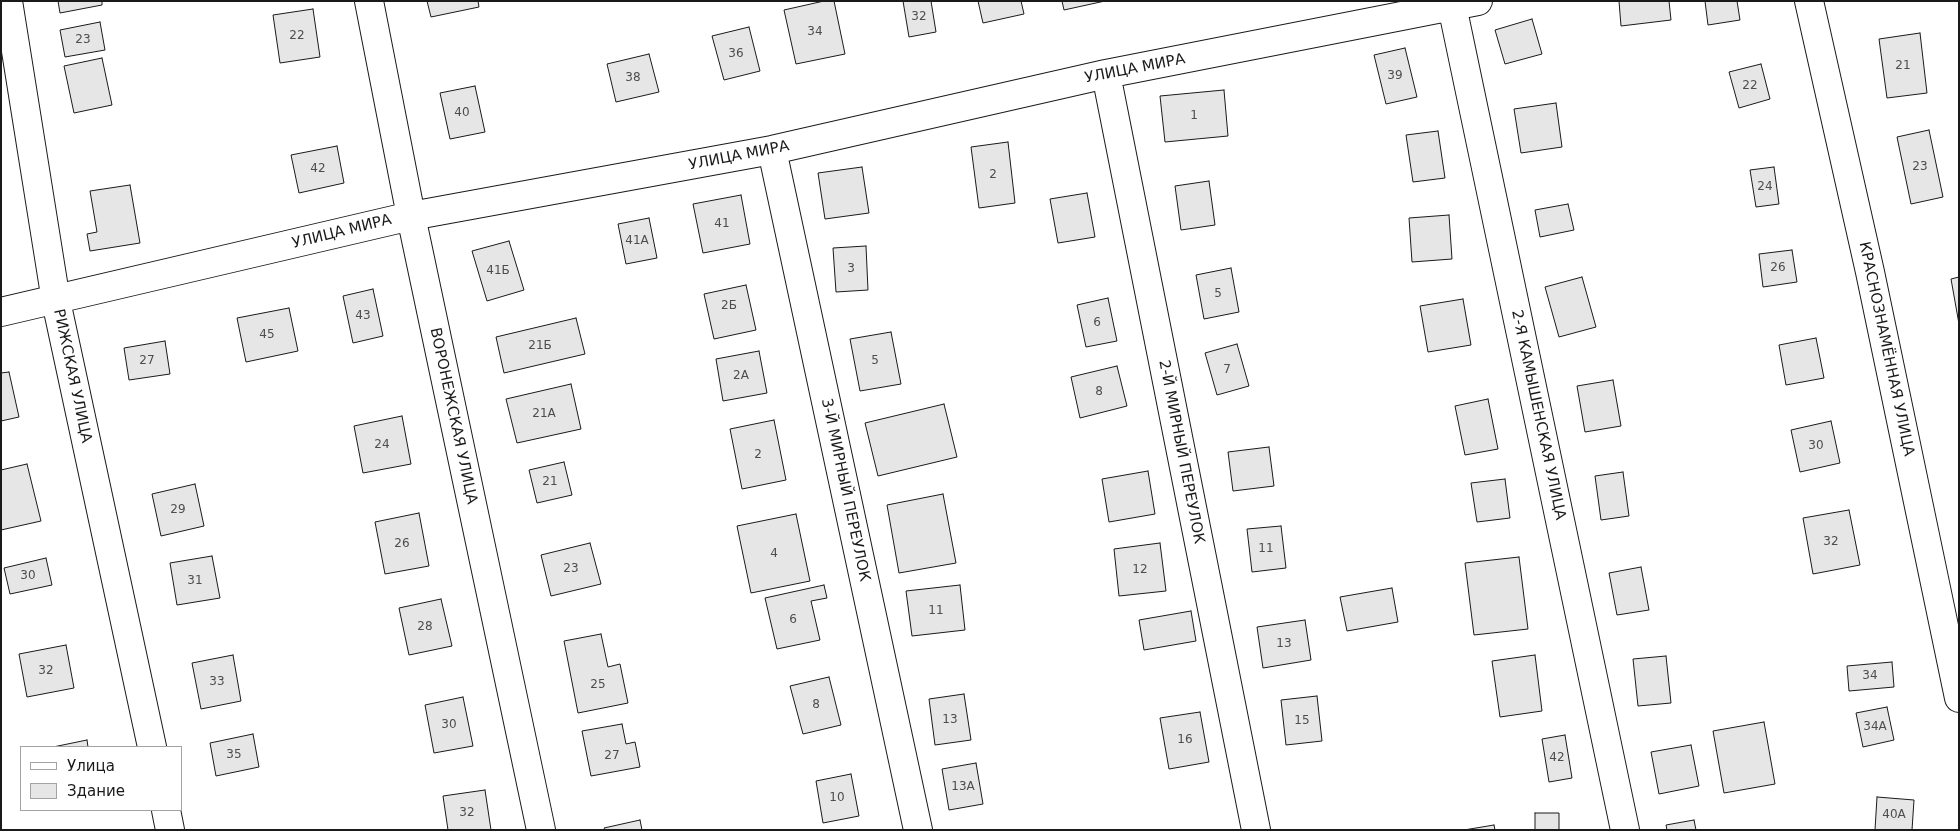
<!DOCTYPE html>
<html>
<head>
<meta charset="utf-8">
<style>
	body { margin:0 }
	#map { position:relative; width:1960px; height:831px; overflow:hidden; background:#fff; font-family:"DejaVu Sans",sans-serif }
	canvas { display:block }
	.frame { position:absolute; inset:0; border:2px solid #1a1a1a; pointer-events:none }
	.legend { position:absolute; left:20px; top:746px; width:162px; height:65px; box-sizing:border-box; background:#fff; border:1px solid #a3a3a3; margin:0; padding:6px 9px; list-style:none; font-size:15px; color:#1a1a1a }
	.legend li { display:flex; align-items:center; gap:10px; height:25px }
	.legend b { width:25px; border:1px solid #a3a3a3 }
</style>
</head>
<body>
<div id="map">
<canvas width="1960" height="831"></canvas>
<div class="frame"></div>
<ul class="legend">
<li><b style="height:6px;background:#fff"></b>Улица</li>
<li><b style="height:14px;background:#e6e6e6"></b>Здание</li>
</ul>
</div>
<script>
const c = document.querySelector('canvas').getContext('2d');
c.lineJoin = 'round';
function fillPath(path, color) { c.fillStyle = color; c.fill(path, 'evenodd'); }
const shape = rows => new Path2D(rows.map(r => 'M' + r).join(''));
function trace(path, color, width, dash) { c.strokeStyle = color; c.lineWidth = width; c.lineCap = dash ? 'butt' : 'round'; c.setLineDash(dash || []); c.stroke(path); }
function drawText(font, color, halo, rows, align = 'center') {
  c.font = font + ' "DejaVu Sans",sans-serif'; c.lineWidth = 4; c.setLineDash([]); c.textBaseline = 'middle'; c.strokeStyle = halo; c.fillStyle = color; for (const [text, x, y, turn = 0] of rows) {
    c.save(); c.translate(x, y); c.rotate((+turn || 0) * Math.PI / 180); c.textAlign = isNaN(turn) ? turn : align; if (halo) c.strokeText(text, 0, 0); c.fillText(text, 0, 0); c.restore();
  }
}
const building = shape([
	[58,1,102,1,102,5,60,13,58,1],
	[427,1,478,1,479,7,431,17,427,1],
	[824,1,834,1,845,54,796,64,784,10,824,1],
	[903,1,931,1,936,32,909,37,903,1],
	[978,1,1021,1,1024,14,983,23,978,1],
	[1062,1,1105,1,1064,10,1062,1],
	[1619,1,1669,1,1671,20,1621,26,1619,1],
	[1705,1,1737,1,1740,20,1708,25,1705,1],
	[313,9,320,57,280,63,273,15,313,9],
	[1532,19,1542,54,1505,64,1495,30,1532,19],
	[100,22,105,50,65,57,60,30,100,22],
	[749,27,760,71,724,80,712,36,749,27],
	[1920,33,1927,93,1887,98,1879,39,1920,33],
	[1405,48,1417,97,1386,104,1374,55,1405,48],
	[649,54,659,92,616,102,607,64,649,54],
	[102,58,112,105,74,113,64,66,102,58],
	[1761,64,1770,99,1739,108,1729,72,1761,64],
	[475,86,485,132,450,139,440,93,475,86],
	[1224,90,1228,136,1165,142,1160,96,1224,90],
	[1556,103,1562,147,1521,153,1514,109,1556,103],
	[1929,130,1943,197,1911,204,1897,137,1929,130],
	[1438,131,1445,178,1413,182,1406,135,1438,131],
	[1008,142,1015,203,979,208,971,147,1008,142],
	[337,146,344,183,299,193,291,155,337,146],
	[862,167,869,213,825,219,818,173,862,167],
	[1774,167,1779,204,1756,207,1750,170,1774,167],
	[1209,181,1215,225,1181,230,1175,186,1209,181],
	[130,185,140,243,90,251,87,234,97,232,90,191,130,185],
	[1087,193,1095,237,1058,243,1050,199,1087,193],
	[741,195,750,244,703,253,693,204,741,195],
	[1568,204,1574,230,1540,237,1535,210,1568,204],
	[1449,215,1452,259,1412,262,1409,218,1449,215],
	[649,218,657,258,626,264,618,224,649,218],
	[509,241,524,290,487,301,472,251,509,241],
	[866,246,868,290,836,292,833,248,866,246],
	[1792,250,1797,282,1763,287,1759,254,1792,250],
	[1231,268,1239,312,1204,319,1196,275,1231,268],
	[1582,277,1596,327,1559,337,1545,287,1582,277],
	[1959,277,1959,324,1951,279,1959,277],
	[746,285,756,330,714,339,704,294,746,285],
	[373,289,383,336,353,343,343,296,373,289],
	[1108,298,1117,341,1086,347,1077,305,1108,298],
	[1463,299,1471,345,1428,352,1420,306,1463,299],
	[289,308,298,351,246,362,237,318,289,308],
	[576,318,585,354,504,373,496,337,576,318],
	[891,332,901,384,860,391,850,339,891,332],
	[1816,338,1824,378,1786,385,1779,345,1816,338],
	[165,341,170,374,129,380,124,348,165,341],
	[1237,344,1249,386,1217,395,1205,353,1237,344],
	[759,351,767,393,723,401,716,359,759,351],
	[1117,366,1127,406,1080,418,1071,377,1117,366],
	[9,372,19,417,1,421,1,373,9,372],
	[1613,380,1621,426,1585,432,1577,386,1613,380],
	[571,384,581,429,517,443,506,399,571,384],
	[1488,399,1498,449,1465,455,1455,406,1488,399],
	[944,404,957,457,878,476,865,423,944,404],
	[402,416,411,464,363,473,354,426,402,416],
	[774,420,786,480,742,489,730,429,774,420],
	[1831,421,1840,463,1800,472,1791,430,1831,421],
	[1269,447,1274,486,1233,491,1228,452,1269,447],
	[564,462,572,495,537,503,529,470,564,462],
	[27,464,41,521,1,530,1,470,27,464],
	[1148,471,1155,514,1109,522,1102,479,1148,471],
	[1623,472,1629,516,1601,520,1595,476,1623,472],
	[1505,479,1510,518,1477,522,1471,483,1505,479],
	[195,484,204,526,161,536,152,494,195,484],
	[943,494,956,563,899,573,887,505,943,494],
	[1849,510,1860,565,1813,574,1803,518,1849,510],
	[419,513,429,566,385,574,375,522,419,513],
	[796,514,810,581,751,593,737,526,796,514],
	[1281,526,1286,568,1252,572,1247,529,1281,526],
	[590,543,601,584,551,596,541,555,590,543],
	[1160,543,1166,591,1119,596,1114,549,1160,543],
	[212,556,220,598,177,605,170,563,212,556],
	[1519,557,1528,629,1474,635,1465,563,1519,557],
	[46,558,52,585,10,594,4,568,46,558],
	[1641,567,1649,610,1617,615,1609,573,1641,567],
	[824,585,827,598,811,601,820,640,777,649,765,598,824,585],
	[960,585,965,630,912,636,906,591,960,585],
	[1392,588,1398,622,1347,631,1340,597,1392,588],
	[441,599,452,646,409,655,399,608,441,599],
	[1191,611,1196,641,1144,650,1139,620,1191,611],
	[1305,620,1311,660,1263,668,1257,627,1305,620],
	[601,634,608,667,620,664,628,703,578,713,564,641,601,634],
	[66,645,74,688,27,697,19,654,66,645],
	[233,655,241,701,201,709,192,663,233,655],
	[1535,655,1542,711,1500,717,1492,661,1535,655],
	[1666,656,1671,703,1638,706,1633,659,1666,656],
	[1892,662,1894,687,1849,691,1847,666,1892,662],
	[829,677,841,725,803,734,790,686,829,677],
	[964,694,971,740,935,745,929,699,964,694],
	[1317,696,1322,741,1286,745,1281,700,1317,696],
	[463,697,473,746,434,753,425,705,463,697],
	[1887,707,1894,740,1863,747,1856,713,1887,707],
	[1200,712,1209,762,1169,769,1160,718,1200,712],
	[1764,722,1775,784,1724,793,1713,731,1764,722],
	[622,724,626,744,635,742,640,767,591,776,582,731,622,724],
	[253,734,259,767,216,776,210,743,253,734],
	[1565,735,1572,778,1549,782,1542,739,1565,735],
	[87,740,88,747,53,747,87,740],
	[1691,745,1699,786,1659,794,1651,752,1691,745],
	[976,763,983,804,949,810,942,769,976,763],
	[851,774,859,816,823,823,816,781,851,774],
	[485,790,491,830,448,830,443,796,485,790],
	[1877,797,1914,800,1912,830,1875,830,1877,797],
	[1535,813,1559,813,1559,830,1535,830,1535,813],
	[640,820,642,830,605,830,604,828,640,820],
	[1694,820,1696,830,1667,830,1666,825,1694,820],
	[1494,825,1495,830,1464,830,1494,825]
]);
fillPath(building, '#e6e6e6');
trace(building, '#1a1a1a', 1);
const minor = shape([
	[8,1,56,301,152,747],
	[369,1,411,216,541,830],
	[1451,1,1625,830],
	[1106,74,1256,830],
	[772,150,918,830],
	[1,312,411,216,772,150,1106,74,1478,1],
	[166,810,170,830]
]);
const tertiary = shape([
	[1809,1,1870,272,1959,698]
]);
trace(minor, '#1a1a1a', 30);
trace(tertiary, '#1a1a1a', 30);
trace(minor, '#fff', 28);
trace(tertiary, '#fff', 28);
drawText('12px', '#4d4d4d', null, [
	["32",919,17],
	["34",815,32],
	["22",297,36],
	["23",83,40],
	["36",736,54],
	["21",1903,66],
	["39",1395,76],
	["38",633,78],
	["22",1750,86],
	["40",462,113],
	["1",1194,116],
	["23",1920,167],
	["42",318,169],
	["2",993,175],
	["24",1765,187],
	["41",722,224],
	["41А",637,241],
	["26",1778,268],
	["3",851,269],
	["41Б",498,271],
	["5",1218,294],
	["2Б",729,306],
	["43",363,316],
	["6",1097,323],
	["45",267,335],
	["21Б",540,346],
	["27",147,361],
	["5",875,361],
	["7",1227,370],
	["2А",741,376],
	["8",1099,392],
	["21А",544,414],
	["24",382,445],
	["30",1816,446],
	["2",758,455],
	["21",550,482],
	["29",178,510],
	["32",1831,542],
	["26",402,544],
	["11",1266,549],
	["4",774,554],
	["23",571,569],
	["12",1140,570],
	["30",28,576],
	["31",195,581],
	["11",936,611],
	["6",793,620],
	["28",425,627],
	["13",1284,644],
	["32",46,671],
	["34",1870,676],
	["33",217,682],
	["25",598,685],
	["8",816,705],
	["13",950,720],
	["15",1302,721],
	["30",449,725],
	["34А",1875,727],
	["16",1185,740],
	["35",234,755],
	["27",612,756],
	["42",1557,758],
	["13А",963,787],
	["10",837,798],
	["32",467,813],
	["40А",1894,815]
]);
drawText('15px', '#1a1a1a', '#fff', [
	["УЛИЦА МИРА",1135,69,-11],
	["УЛИЦА МИРА",739,156,-11],
	["УЛИЦА МИРА",342,232,-14],
	["КРАСНОЗНАМЁННАЯ УЛИЦА",1886,349,78],
	["РИЖСКАЯ УЛИЦА",72,376,78],
	["2-Я КАМЫШЕНСКАЯ УЛИЦА",1538,415,78],
	["ВОРОНЕЖСКАЯ УЛИЦА",453,416,78],
	["2-Й МИРНЫЙ ПЕРЕУЛОК",1181,452,79],
	["3-Й МИРНЫЙ ПЕРЕУЛОК",845,490,78]
]);
</script>
</body>
</html>
